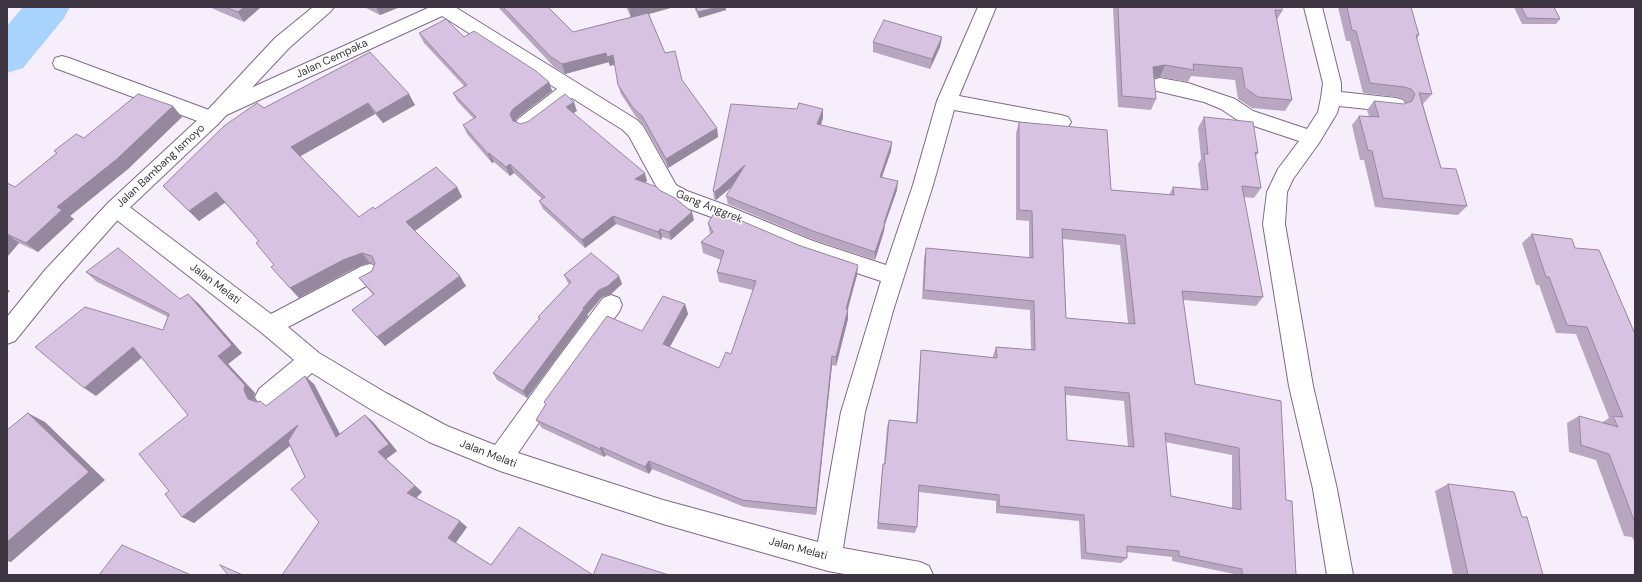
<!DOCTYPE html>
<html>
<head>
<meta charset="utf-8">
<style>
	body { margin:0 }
	#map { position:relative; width:1642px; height:582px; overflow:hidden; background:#f7eefb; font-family:"DM Sans",sans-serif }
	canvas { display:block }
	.frame { position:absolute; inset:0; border:8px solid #3c3440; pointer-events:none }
</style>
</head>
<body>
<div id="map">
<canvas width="1642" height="582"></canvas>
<div class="frame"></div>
</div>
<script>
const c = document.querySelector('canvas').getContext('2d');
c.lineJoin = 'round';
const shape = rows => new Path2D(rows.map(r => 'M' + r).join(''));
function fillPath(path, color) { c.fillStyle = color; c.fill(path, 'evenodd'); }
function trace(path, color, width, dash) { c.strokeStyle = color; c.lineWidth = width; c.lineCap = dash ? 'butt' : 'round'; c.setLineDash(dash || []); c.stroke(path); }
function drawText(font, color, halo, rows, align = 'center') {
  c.font = font + ' "DM Sans",sans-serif'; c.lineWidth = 3; c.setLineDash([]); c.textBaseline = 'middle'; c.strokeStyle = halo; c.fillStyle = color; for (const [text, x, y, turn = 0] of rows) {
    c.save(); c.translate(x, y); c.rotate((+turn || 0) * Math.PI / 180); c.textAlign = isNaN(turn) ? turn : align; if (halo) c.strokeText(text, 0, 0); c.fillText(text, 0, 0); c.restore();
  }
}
fillPath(shape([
	[23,7,70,7,64,18,23,68,7,73,7,26,23,7]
]), '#a7d3fc');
const minor = shape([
	[430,7,455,7,637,120,643,126,676,185,687,191,728,206,813,241,886,265,913,185,937,101,978,7,996,7,959,96,1061,115,1068,117,1071,122,1068,127,1061,129,954,110,933,185,893,311,865,412,843,548,920,562,929,566,933,575,850,575,828,571,663,524,500,471,429,442,370,409,312,373,275,405,267,408,259,405,255,397,259,389,294,360,262,333,109,214,106,208,109,202,116,200,123,202,271,314,362,266,370,264,378,266,381,273,378,280,288,327,319,353,386,393,447,426,495,445,555,362,603,298,611,295,619,298,622,305,619,312,571,376,518,453,663,500,818,542,841,412,881,281,799,254,714,218,673,203,662,197,629,136,623,130,572,98,532,129,525,131,518,129,515,124,518,119,557,89,442,16,220,118,218,124,211,126,55,68,53,63,55,58,62,56,69,58,209,110,211,106,430,7],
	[1304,7,1322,7,1341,83,1341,92,1396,98,1403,100,1406,105,1403,110,1396,112,1339,106,1337,113,1319,143,1293,179,1287,192,1285,224,1313,386,1337,489,1353,575,1327,575,1313,489,1289,386,1263,224,1267,192,1278,169,1299,141,1239,121,1221,109,1204,102,1153,90,1150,85,1153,80,1160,78,1188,83,1235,99,1253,111,1307,129,1318,112,1321,98,1323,83,1304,7]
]);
const major = shape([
	[313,7,334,7,331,11,289,48,218,124,123,214,61,284,15,341,7,344,7,317,45,270,109,202,204,114,275,38,313,7]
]);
trace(minor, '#7f6c87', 2);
trace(major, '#7f6c87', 2);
fillPath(minor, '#fff');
fillPath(major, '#fff');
fillPath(shape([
	[209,7,261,7,244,22],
	[364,7,400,7,380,15],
	[498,7,548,7,573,32,631,17,626,7,674,7,649,14,665,53,682,80,717,128,718,137,668,168,644,125,636,117,621,94,618,85,615,65,610,66,609,62,565,74,554,67],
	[694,7,726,7,726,10,699,18],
	[1113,7,1282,7,1282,11,1277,20,1292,100,1285,111,1252,108,1238,99,1235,80,1191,76,1188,82,1160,77,1154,78,1156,99,1151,110,1118,107],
	[1338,7,1411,7,1419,35,1417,39,1432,94,1423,104,1441,168,1467,206,1458,215,1375,207,1364,160,1360,160,1352,125,1359,116,1369,116,1367,110,1374,101,1404,104,1406,103,1403,99,1396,97,1363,93,1350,41,1346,41],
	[1514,7,1554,7,1560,19,1556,24,1522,24],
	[419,33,464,37,549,82,552,91,517,118,515,122,521,124,577,111,573,113,647,181,645,183,659,190,694,220,671,240,662,237,661,240,616,224,585,248,543,209,539,201,542,199,514,173,510,176,494,162,492,163,467,134,463,125,474,119,457,101,453,93,464,86,424,43],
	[942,37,940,47,930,69,873,52,873,42],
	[370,52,415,105,383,123,375,114,300,156,359,217,375,209,457,187,462,197,415,231,466,286,385,346,352,310,373,295,359,278,372,271,374,264,370,263,351,270,299,298,290,288,259,241,225,203,199,221,163,186,264,108],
	[797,109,823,109,823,118,821,125,891,151,882,177,897,190,885,224,884,231,875,260,814,240,728,204,726,196,733,186,716,200,714,199,713,191],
	[182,117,128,169,70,216,74,219,38,252,19,243,7,257,7,183,15,187,57,153,54,151,84,138],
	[1204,117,1258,153,1255,157,1261,188,1254,198,1244,197,1263,297,1256,306,1183,300,1195,384,1286,500,1296,575,1234,575,1234,574,1172,561,1172,557,1127,552,1127,558,1121,563,1081,559,1079,521,996,513,996,501,919,492,917,527,915,533,877,529,882,471,883,464,884,464,887,427,889,420,916,423,920,359,921,350,993,358,993,355,996,347,1031,350,1030,310,922,299,924,258,926,248,1029,258,1029,221,1016,220,1016,133,1019,122,1111,190,1169,195,1173,187,1201,189,1198,164,1201,159,1198,128],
	[1063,239,1120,245,1128,323,1066,318],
	[1066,395,1124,401,1128,447,1067,440],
	[1165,442,1232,455,1232,508,1171,496],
	[708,223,857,275,848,309,848,319,836,366,832,365,816,515,744,507,652,469,649,474,606,455,604,457,542,428,536,420,545,405,544,402,642,331,685,304,688,314,669,347,719,368,731,354,753,290,719,282,717,272,721,260,703,253,701,242,710,234],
	[1532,234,1575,248,1635,334,1635,543,1632,537,1624,536,1596,460,1569,452,1567,423,1579,416,1601,423,1609,418,1576,334,1556,333,1539,285,1536,285,1522,243],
	[86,272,180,299,198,303,242,353,228,364,255,393,254,398,256,401,267,406,314,384,340,434,365,415,373,422,397,451,386,459,422,492,416,498,467,527,455,543,491,565,593,575,282,575,319,522,305,477,290,446,194,523,182,517,169,491,188,415,142,358,96,396,163,330,168,317,97,282],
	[564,275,619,276,622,284,611,294,602,297,587,315,588,316,527,398,497,380,493,373,539,319,538,317,569,284,568,283],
	[1448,484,1522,517,1543,575,1453,575,1435,491]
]), '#b9a7c2');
fillPath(shape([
	[244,7,261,7,244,22,238,12],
	[376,7,400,7,380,15],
	[634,7,674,7,631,19,629,8],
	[718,7,726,7,726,10,699,18,698,12],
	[942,37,940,47,930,69,932,59],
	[606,53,609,62,565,74,562,64],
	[613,55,615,64,610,66,607,57],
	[1165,65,1160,77,1148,79,1153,67],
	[549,82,552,91,517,118,514,123,510,114,513,109],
	[409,94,415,105,383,123,376,113],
	[574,102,577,111,569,116,566,107],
	[368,103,375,114,299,157,291,147],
	[173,106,182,117,128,169,70,216,74,219,38,252,26,243,57,207],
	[823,109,823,118,818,133,817,124],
	[717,128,718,137,668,168,666,159],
	[892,142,891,151,879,185,880,177],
	[489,153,494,162,492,163,488,154],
	[510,164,514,173,510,176,506,167],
	[745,165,746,174,716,200,715,192],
	[645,173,647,181,637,187,635,179],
	[898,181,897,190,885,224,884,231,875,260,875,252,884,223],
	[457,187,462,197,413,232,406,222],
	[216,192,225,202,199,221,189,211],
	[692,212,694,220,671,240,669,232],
	[613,216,616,224,585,248,582,240],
	[660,229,662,237,661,240,658,232],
	[7,234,19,243,7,257],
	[362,253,370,263,351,270,299,298,290,288,343,260],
	[858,265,857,275,845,319,846,309],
	[460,276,466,286,385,346,377,337],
	[619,276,622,284,611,294,602,297,587,315,588,316,527,398,523,391,583,308,599,290],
	[7,289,10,291,7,294],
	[188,294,198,303,242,353,228,364,255,393,254,398,258,406,248,399,218,356],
	[685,304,688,314,666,354,663,344],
	[848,309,848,319,836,366,836,357],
	[133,347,144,355,96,396,84,388],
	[832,356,832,365,816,515,816,508],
	[305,376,314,384,345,444,336,437],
	[28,413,45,422,105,480,11,562,7,561,7,542],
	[365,415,373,422,397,451,386,459,422,492,415,499,407,493,378,452],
	[298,425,307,432,194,523,182,517],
	[601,447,606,455,604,457,600,449],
	[649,461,652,469,649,474,645,467],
	[460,521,467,527,455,544,448,538]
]), '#96889e');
const building = shape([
	[225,7,244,7,238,12,225,7],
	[503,7,548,7,573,32,648,13,665,53,675,51,682,80,717,128,666,159,642,116,633,108,618,85,613,55,607,57,606,53,562,64,551,57,503,7],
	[696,7,718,7,698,12,696,7],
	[1118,7,1282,7,1282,11,1275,10,1292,100,1258,97,1245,88,1242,68,1193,64,1194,70,1165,65,1153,67,1156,99,1122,96,1118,7],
	[1347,7,1411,7,1419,35,1416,35,1432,94,1419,93,1441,168,1456,169,1467,206,1383,198,1372,151,1368,150,1359,116,1379,117,1374,101,1404,104,1412,101,1415,94,1411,89,1404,87,1370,83,1356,31,1352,30,1347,7],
	[1521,7,1554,7,1560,19,1527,18,1521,7],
	[446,19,464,37,474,31,536,71,549,82,513,109,510,114,513,121,521,124,529,121,565,94,574,102,566,107,645,173,635,179,657,187,659,190,675,198,692,212,669,232,660,229,658,232,613,216,582,240,539,201,545,197,510,164,506,167,489,153,488,154,463,125,476,117,453,93,467,85,419,33,446,19],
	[884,20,942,37,932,59,873,42,884,20],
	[370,52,409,94,376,113,368,103,291,147,359,217,373,207,375,209,436,167,457,187,406,222,460,276,377,337,352,310,374,294,359,278,372,271,375,263,372,256,362,253,343,260,290,288,271,267,274,265,256,243,259,241,216,192,189,211,163,186,224,126,257,103,264,108,370,52],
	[138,94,173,106,117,159,57,207,62,210,26,243,7,234,7,183,15,187,57,153,54,151,76,134,84,138,138,94],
	[799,103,823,109,817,124,892,142,880,177,898,181,884,223,885,223,875,252,813,231,726,196,745,165,715,192,713,191,731,104,797,109,799,103],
	[1204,117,1253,122,1258,153,1255,152,1261,188,1242,186,1263,297,1182,291,1195,384,1281,401,1286,500,1292,501,1296,575,1247,575,1242,574,1242,569,1179,556,1179,551,1127,546,1127,558,1086,553,1084,515,999,506,999,495,919,485,917,527,878,523,883,464,885,464,889,420,917,423,921,350,997,358,996,347,1035,350,1034,301,924,290,926,248,1033,258,1032,211,1019,210,1019,122,1107,130,1111,190,1174,195,1173,187,1208,190,1204,154,1208,154,1204,117],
	[1062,229,1125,235,1135,324,1066,318,1062,229],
	[1065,387,1129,393,1134,447,1067,440,1065,387],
	[1165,433,1239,448,1241,510,1171,496,1165,433],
	[716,210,798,245,858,265,846,309,848,309,836,357,832,356,816,508,742,500,649,461,645,467,601,447,600,449,536,420,546,404,544,402,607,316,642,331,663,296,685,304,663,344,719,368,726,352,731,354,756,281,717,272,724,251,701,242,713,232,708,223,716,210],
	[1532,234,1572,239,1575,248,1599,250,1635,334,1635,523,1609,454,1581,445,1579,416,1618,427,1613,416,1623,417,1587,327,1567,325,1549,277,1546,277,1532,234],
	[118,248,180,299,188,294,232,345,218,356,245,385,244,390,248,399,257,402,260,401,266,406,305,376,336,437,365,415,389,444,378,452,415,486,407,493,460,521,448,538,491,565,519,527,593,575,282,575,319,522,291,489,305,477,288,441,298,425,182,517,165,494,169,491,139,454,188,415,133,347,84,388,35,347,85,307,163,330,169,314,86,272,118,248],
	[591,253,619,276,608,286,599,290,583,308,584,309,523,391,493,373,540,318,538,317,571,282,564,275,591,253],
	[28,413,89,472,7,542,7,430,28,413],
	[1448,484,1514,492,1522,517,1527,517,1543,575,1468,575,1448,484],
	[122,545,191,575,99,575,122,545],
	[602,554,669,575,593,575,602,554],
	[220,565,243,575,228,575,220,565]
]);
fillPath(building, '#d7c2e1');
trace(building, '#96889e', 1);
drawText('11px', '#3c3440', '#fff', [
	["Jalan Cempaka",332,59,-25],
	["Jalan Bambang Ismoyo",161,166,-43],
	["Gang Anggrek",709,207,22],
	["Jalan Melati",215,284,37],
	["Jalan Melati",488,454,21],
	["Jalan Melati",798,549,15]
]);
</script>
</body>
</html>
